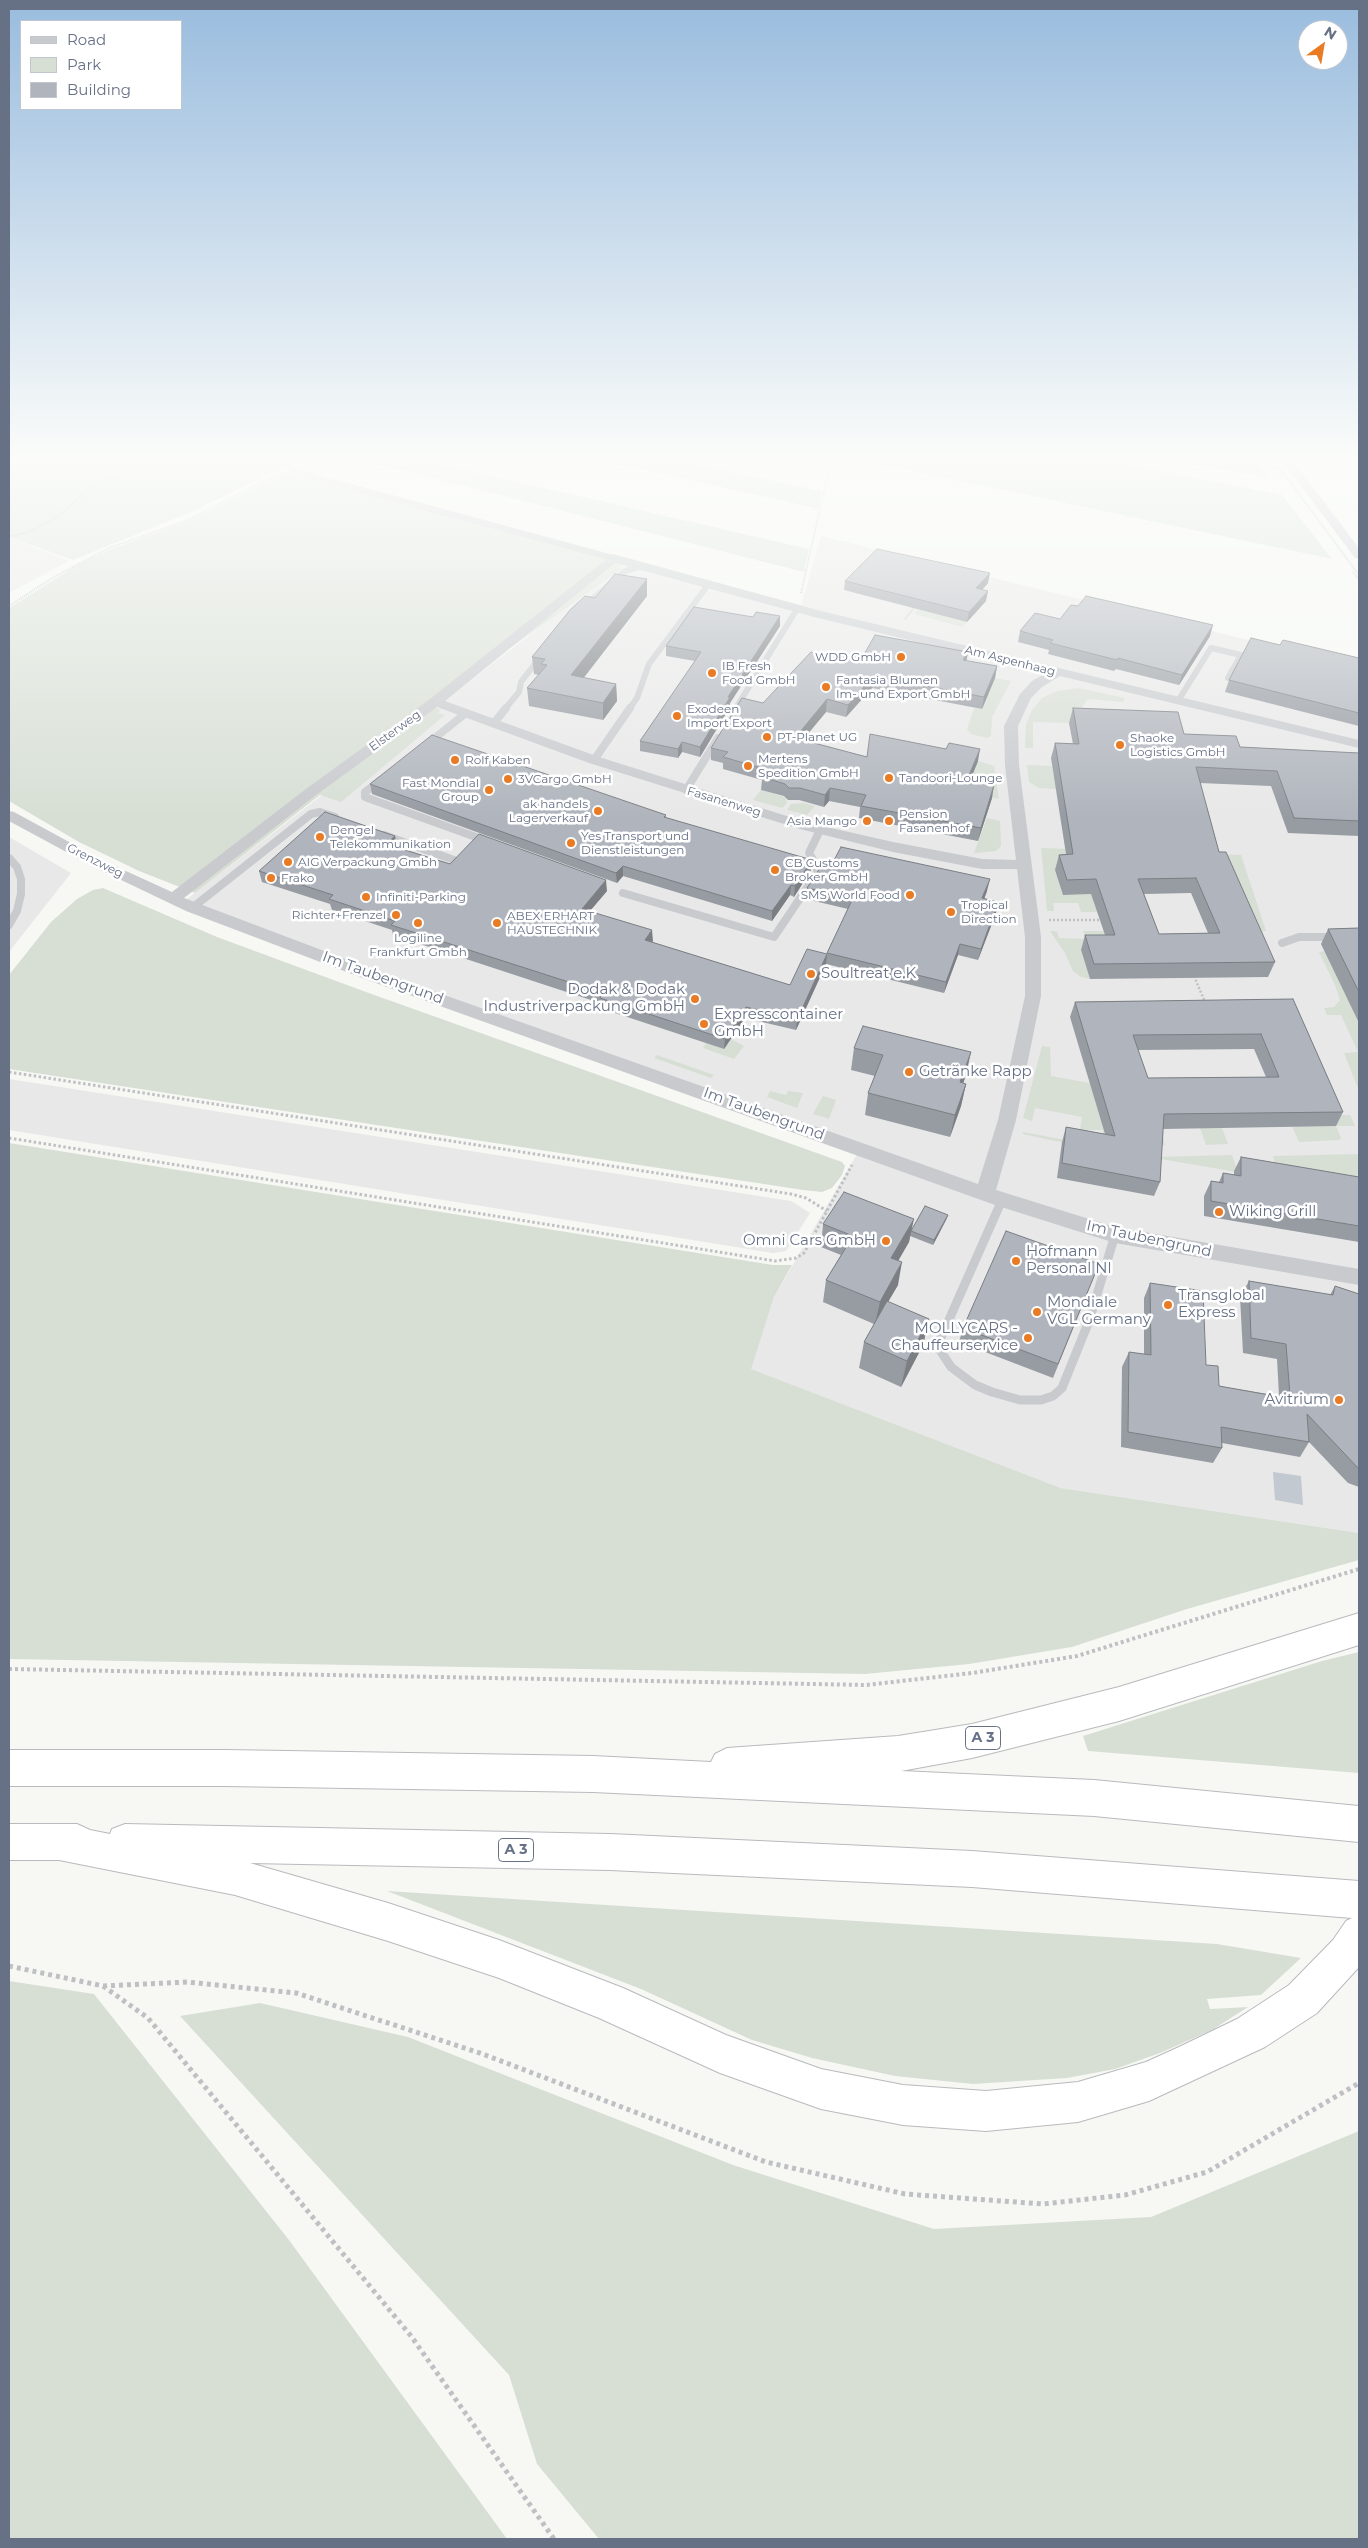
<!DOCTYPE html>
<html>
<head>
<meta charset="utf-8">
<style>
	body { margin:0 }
	#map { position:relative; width:1368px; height:2548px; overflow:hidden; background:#f7f8f4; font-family:Montserrat,sans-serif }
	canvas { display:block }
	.frame { position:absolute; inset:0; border:10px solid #667186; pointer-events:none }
	.legend { position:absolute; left:20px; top:20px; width:162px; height:90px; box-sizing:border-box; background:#fff; border:1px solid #c2c6cf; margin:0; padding:6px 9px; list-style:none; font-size:15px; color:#667186 }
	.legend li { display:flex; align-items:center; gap:10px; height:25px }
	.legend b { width:25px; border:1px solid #c2c6cf }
	.north { position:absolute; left:1298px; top:20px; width:50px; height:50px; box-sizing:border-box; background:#fff; border:1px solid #c2c6cf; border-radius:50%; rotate:32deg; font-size:14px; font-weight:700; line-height:20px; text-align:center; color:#667186 }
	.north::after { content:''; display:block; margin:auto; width:18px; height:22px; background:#e87b24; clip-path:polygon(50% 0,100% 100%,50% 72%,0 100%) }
</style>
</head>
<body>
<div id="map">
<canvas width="1368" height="2548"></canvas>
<div class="frame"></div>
<ul class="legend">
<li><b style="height:6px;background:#c8cace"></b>Road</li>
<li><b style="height:14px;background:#d7dfd5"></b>Park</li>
<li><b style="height:14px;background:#b0b5bd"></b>Building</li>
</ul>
<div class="north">N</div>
</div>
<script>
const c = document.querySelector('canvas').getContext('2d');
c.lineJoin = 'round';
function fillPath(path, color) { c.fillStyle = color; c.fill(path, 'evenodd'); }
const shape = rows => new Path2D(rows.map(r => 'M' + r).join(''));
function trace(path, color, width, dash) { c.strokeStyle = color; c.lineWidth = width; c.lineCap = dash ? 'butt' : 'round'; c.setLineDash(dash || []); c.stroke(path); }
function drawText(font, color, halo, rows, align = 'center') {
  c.font = font + ' Montserrat,sans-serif'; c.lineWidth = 5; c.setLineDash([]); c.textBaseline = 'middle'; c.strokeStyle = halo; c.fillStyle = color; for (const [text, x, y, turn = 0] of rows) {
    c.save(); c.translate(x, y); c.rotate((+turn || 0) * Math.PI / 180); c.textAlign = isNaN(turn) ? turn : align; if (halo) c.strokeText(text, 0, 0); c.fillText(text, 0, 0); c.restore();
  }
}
fillPath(shape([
	[821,536,1359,667,1359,1533,1061,1488,750,1369,774,1297,860,1149,182,903,628,559,801,605],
	[9,537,69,561,9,593],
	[9,837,71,873,9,952],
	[9,1079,791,1201,810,1213,786,1251,773,1253,9,1130]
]), '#e8e8e8');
fillPath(shape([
	[9,461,277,461,282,468,191,512,73,560,9,537],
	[366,461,427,461,809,549,804,572],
	[606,461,677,461,821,491,819,509],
	[865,461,1109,461,1282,495,1332,559],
	[1179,461,1256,461,1269,478],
	[1273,461,1276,461,1359,573,1359,577],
	[285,472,609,559,618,562,621,569,482,668,433,707,441,710,438,713,445,715,341,802,320,795,195,893,139,871,79,842,9,801,9,608,76,566,109,550,191,520],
	[918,609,967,622,963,627,914,614],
	[995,678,1011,681,992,717,991,736,987,738,971,734,967,730,974,708,982,709],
	[1078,688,1125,698,1123,702,1088,699,1069,723,1033,722,1033,748,1025,748,1026,724,1032,710,1042,698,1057,691],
	[978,761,994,766,999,799,965,793],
	[1027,765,1052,766,1056,789,1039,788,1029,782],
	[761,790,785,797,787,803,782,808,753,800],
	[805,803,815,806,807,815,787,810,791,804],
	[987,818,1000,821,1001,846,996,851,974,853],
	[1041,848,1241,855,1266,931,1248,932,1220,867,1055,870,1063,895,1091,894,1097,912,1081,912,1078,903,1053,903,1054,911,1047,911],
	[103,888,217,937,366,992,842,1162,845,1166,842,1175,832,1188,822,1192,803,1190,9,1069,9,975,51,922,77,899,93,890],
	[1050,931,1057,931,1059,938,1085,939,1083,931,1104,931,1110,950,1081,951,1090,979,1081,977,1073,971,1065,953],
	[1325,951,1359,1023,1359,1091,1344,1053,1358,1052,1341,1015,1327,1015,1324,1008,1334,1007,1340,1000,1335,985,1319,952],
	[731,1039,744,1046,734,1059,703,1048,706,1043,724,1049],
	[1042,1046,1050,1047,1051,1076,1090,1083,1161,1129,1165,1145,1102,1135,1103,1130,1080,1130,1082,1117,1035,1108,1032,1121,1023,1118],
	[657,1055,714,1075,711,1078,654,1058],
	[770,1091,786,1095,788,1091,803,1093,797,1108,767,1097],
	[823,1096,836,1100,829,1119,813,1114],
	[1331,1115,1350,1115,1355,1126,1336,1126,1341,1138,1339,1140,1299,1142,1292,1126],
	[1200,1128,1222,1128,1228,1144,1206,1145],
	[1023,1132,1156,1157,1232,1155,1236,1167,1276,1167,1273,1156,1359,1154,1359,1193,1050,1140,1023,1134],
	[9,1143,773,1265,792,1265,774,1297,751,1369,1061,1488,1359,1533,1359,1560,1187,1609,1072,1647,969,1664,865,1674,9,1659],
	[1359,1652,1359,1773,1088,1751,1083,1736,1322,1661],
	[387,1891,1217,1944,1301,1958,1261,1995,1207,1999,1210,2009,1248,2007,1212,2030,1160,2053,1115,2069,1067,2078,973,2084,895,2076,812,2058,752,2040,641,1989],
	[9,1981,94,1994,289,2240,507,2539,9,2539],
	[260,2003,408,2037,733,2165,934,2229,1151,2217,1359,2131,1359,2539,599,2539,537,2464,509,2375,180,2016]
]), '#d7dfd5');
fillPath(shape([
	[1273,1472,1301,1476,1303,1505,1275,1500]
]), '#c2c9d0');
const highway = shape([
	[1359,1613,1359,1645,1119,1721,972,1758,901,1771,1094,1780,1359,1806,1359,1842,1094,1816,593,1792,225,1786,9,1786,9,1750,225,1750,593,1756,711,1762,715,1754,727,1748,898,1736,972,1724,1119,1687,1359,1613],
	[9,1824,77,1824,90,1830,110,1834,112,1829,125,1824,610,1834,972,1851,1359,1881,1359,1967,1317,2013,1265,2047,1149,2101,1078,2122,986,2131,903,2125,821,2109,720,2073,599,2018,499,1978,388,1941,235,1895,59,1860,9,1860,9,1824],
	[250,1863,610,1870,972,1887,1352,1918,1346,1921,1333,1940,1289,1985,1237,2019,1179,2047,1146,2062,1078,2082,986,2091,903,2085,821,2069,726,2035,623,1988,499,1940,388,1903,250,1863]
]);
trace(highway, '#b8babe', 2);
trace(shape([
	[9,537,29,532,50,521,65,511,87,490,148,461],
	[1352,571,1359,580],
	[801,593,831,461],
	[9,606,54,577,109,548,188,520,275,475],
	[905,619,914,608]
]), '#bfc0c3', 2, [1, 1]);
trace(shape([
	[1049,920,1103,920],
	[1194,976,1205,1002]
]), '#bfc0c3', 2.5, [2, 2]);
trace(shape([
	[9,1072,791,1194,806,1198,827,1211],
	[9,1138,775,1261,796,1258,804,1253,852,1165]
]), '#bfc0c3', 3, [2.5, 2.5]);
trace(shape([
	[9,1669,866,1685,972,1673,1077,1656,1359,1569]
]), '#bfc0c3', 4, [3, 3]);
trace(shape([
	[9,1966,103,1986,148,2018,411,2336,554,2539],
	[103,1986,187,1982,296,1993,480,2053,766,2162,905,2194,1043,2204,1125,2195,1207,2172,1359,2083]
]), '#bfc0c3', 5, [4, 4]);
trace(shape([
	[282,461,295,472,613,558],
	[584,606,625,571,639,567],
	[1178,701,1211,648,1241,655,1228,678],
	[736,708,797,609],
	[505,709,519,692,521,682,540,657],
	[629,709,637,698,649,664,708,585]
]), '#c8cace', 6);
trace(shape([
	[494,723,506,708],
	[426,745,466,713],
	[594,760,630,708],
	[381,780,365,792,365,797,487,841],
	[686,790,718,738],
	[384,835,454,860],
	[9,858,17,867,21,879,21,894,17,911,9,925],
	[623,893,774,937,817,873,817,866,809,853,820,830],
	[192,908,311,814,320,812,335,817],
	[1282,943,1299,937,1359,937]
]), '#c8cace', 8);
trace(shape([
	[1002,1200,940,1340,940,1350,951,1367,975,1385,992,1392,1020,1400,1041,1400,1053,1396,1062,1388,1089,1321,1115,1235]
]), '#c8cace', 9);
fillPath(shape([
	[1282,461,1293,461,1359,548,1359,559,1355,558,1282,461],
	[613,554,821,611,1359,740,1359,748,1060,676,1042,687,1031,698,1018,726,1019,765,1041,937,1041,996,1016,1120,996,1190,1115,1227,1359,1269,1359,1285,1115,1243,995,1205,373,982,186,911,96,868,9,821,9,811,14,812,106,862,172,892,306,789,430,699,613,554],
	[615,563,814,617,1046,673,1032,681,1020,694,1004,726,1005,765,1016,860,982,859,893,842,809,823,599,757,445,701,615,563],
	[437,707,589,763,800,829,893,852,982,869,1017,869,1025,937,1025,996,998,1120,978,1184,385,974,184,898,316,795,437,707]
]), '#c8cace');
fillPath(highway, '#fff');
fillPath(shape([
	[647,579,647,596,583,678,616,684,617,701,603,720,529,706,527,688,539,675,534,674,532,657,595,598],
	[845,581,988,583,982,590,986,601,967,622,844,590],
	[780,616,780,626,730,703,730,707,700,757,682,752,678,758,640,751,640,741,695,661,666,656,666,646,753,617],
	[1060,619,1210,636,1179,685,1116,669,1114,671,1048,654,1049,650,1018,642,1020,631],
	[1280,645,1359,658,1359,726,1225,692,1229,680],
	[968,652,966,661,997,666,995,678,982,709,872,688,846,717,826,712,803,740,867,757,978,761,970,781,992,798,978,841,859,818,860,807,829,801,824,807,799,800,788,800,784,796,761,790,762,780,723,769,723,763,711,760,711,748,763,703,840,660],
	[1073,708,1240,747,1359,753,1359,836,1288,833,1271,786,1200,783,1219,852,1275,962,1268,977,1090,979,1081,950,1085,935,1105,935,1091,894,1063,895,1055,870,1059,855,1066,854,1051,758,1055,743,1073,744,1069,723],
	[1191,893,1208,933,1159,934,1144,894],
	[370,784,666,815,666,818,811,870,794,897,790,895,772,921,623,876,617,883,372,794],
	[395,836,397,846,396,847,450,864,607,891,590,911,653,941,652,942,790,985,827,954,848,909,806,899,807,888,832,864,987,891,984,899,998,902,996,913,978,960,958,955,944,993,826,964,796,1030,745,1018,724,1049,600,1008,600,1003,393,935,392,930,332,910,330,904,262,882,259,871],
	[1359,928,1359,1023,1321,944,1328,929],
	[1293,999,1343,1112,1336,1126,1163,1129,1160,1182,1154,1196,1057,1178,1062,1142,1066,1127,1105,1134,1070,1017,1075,1002],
	[1254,1049,1266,1077,1148,1078,1138,1050],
	[854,1048,966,1075,963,1083,966,1084,961,1106,950,1137,865,1115,868,1093,875,1076,851,1070],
	[1241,1157,1359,1177,1359,1242,1204,1216,1204,1196,1211,1181,1219,1182,1223,1173,1234,1175,1234,1171],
	[948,1215,946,1220,933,1245,910,1236,909,1242,898,1261,898,1285,888,1302,929,1319,923,1345,901,1387,859,1368,864,1342,874,1324,823,1302,826,1280,841,1255,821,1247,823,1224,911,1229],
	[1099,1264,1053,1378,959,1342,963,1328],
	[1249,1281,1330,1295,1335,1286,1359,1294,1359,1487,1348,1483,1309,1442,1300,1457,1222,1443,1222,1448,1213,1463,1121,1447,1122,1367,1129,1352,1144,1354,1144,1298,1150,1283,1206,1365,1219,1386,1279,1396,1277,1359,1243,1353,1240,1297]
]), '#979ca3');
fillPath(shape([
	[990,573,988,583,975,598,976,588],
	[647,579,647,596,572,693,571,675],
	[988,591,986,601,967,622,969,612],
	[780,616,780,626,730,703,730,707,700,757,700,747,728,697],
	[1213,625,1210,636,1179,685,1182,675],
	[968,652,966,664,963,660],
	[997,666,995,678,982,709,984,697],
	[873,676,872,688,846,717,848,705],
	[616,684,617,701,603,720,603,703],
	[827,699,826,712,794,750,795,738],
	[682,742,682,752,678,758,678,749],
	[980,749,978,761,965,793,967,780],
	[994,785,992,798,978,841,981,828],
	[830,788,829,801,824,807,825,795],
	[395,836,397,846,388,855,386,844],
	[812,860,811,870,794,897,795,886],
	[623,866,623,876,617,883,616,873],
	[990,879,987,891,980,910,982,898],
	[606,880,607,891,583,919,582,909],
	[791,885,790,895,772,921,772,911],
	[998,902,996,913,978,960,981,949],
	[652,930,653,941,645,951,645,940],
	[960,944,958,955,944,993,946,982],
	[827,954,826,964,796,1030,797,1020],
	[746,1007,745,1018,724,1049,725,1039],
	[971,1052,966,1075,956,1104,960,1082],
	[966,1084,961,1106,950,1137,955,1115],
	[948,1215,946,1220,933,1245,934,1240],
	[914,1219,909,1242,887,1280,891,1258],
	[902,1262,898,1285,875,1324,880,1302],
	[929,1319,923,1345,901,1387,907,1361]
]), '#7b7f84');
const building = shape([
	[877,549,990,573,976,588,988,591,969,612,845,581,877,549],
	[615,574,647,579,571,675,616,684,603,703,527,688,547,665,541,664,545,659,532,657,570,610,585,596,595,598,615,574],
	[1086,596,1213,625,1182,675,1118,658,1117,660,1050,643,1053,640,1020,631,1035,613,1060,619,1071,605,1078,606,1086,596],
	[694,607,753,617,756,612,780,616,728,697,730,697,700,747,682,742,678,749,640,741,701,652,666,646,694,607],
	[875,635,968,652,963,660,997,666,984,697,873,676,848,705,827,699,795,738,867,757,870,734,946,749,949,743,980,749,967,780,994,785,981,828,861,806,866,795,830,788,825,795,800,788,789,788,785,784,762,777,768,770,723,757,728,752,711,748,742,698,763,703,811,652,840,660,843,655,862,658,875,635],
	[1251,638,1280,645,1283,640,1359,658,1359,713,1229,680,1251,638],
	[1073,708,1178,712,1184,734,1236,736,1240,747,1359,753,1359,821,1294,818,1277,771,1196,767,1219,852,1226,852,1275,962,1094,964,1085,935,1115,935,1096,879,1067,880,1059,855,1073,854,1055,743,1079,744,1073,708],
	[1196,878,1220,933,1159,934,1138,879,1196,878],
	[432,735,666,815,664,817,812,860,795,886,791,885,772,911,623,866,616,873,370,784,432,735],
	[325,812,395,836,386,844,450,864,479,834,606,880,582,909,652,930,645,940,790,985,807,949,827,954,797,1020,746,1007,725,1039,600,998,603,993,391,925,395,921,329,899,333,895,259,871,325,812],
	[841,847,990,879,982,898,998,902,981,949,960,944,946,982,827,953,853,898,807,888,824,862,832,864,841,847],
	[1359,928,1359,992,1328,929,1359,928],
	[1293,999,1343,1112,1164,1114,1160,1182,1062,1163,1066,1127,1115,1136,1075,1002,1293,999],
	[1261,1034,1279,1077,1148,1078,1133,1035,1261,1034],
	[863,1026,971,1052,960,1082,966,1084,955,1115,868,1093,883,1055,854,1048,863,1026],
	[1241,1157,1359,1177,1359,1226,1211,1201,1211,1181,1223,1183,1223,1173,1241,1176,1241,1157],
	[844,1192,914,1219,891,1258,902,1262,880,1302,826,1280,853,1236,823,1224,844,1192],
	[925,1206,948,1215,934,1240,911,1231,925,1206],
	[1006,1231,1099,1264,1058,1364,963,1328,1006,1231],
	[1249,1281,1333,1295,1335,1286,1359,1294,1359,1469,1307,1414,1309,1442,1221,1427,1222,1448,1128,1432,1129,1352,1151,1355,1150,1283,1203,1291,1206,1365,1218,1366,1219,1386,1292,1399,1290,1396,1286,1344,1251,1338,1249,1281],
	[887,1301,929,1319,907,1361,864,1342,887,1301]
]);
fillPath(building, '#b0b5bd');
trace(building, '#7b7f84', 1);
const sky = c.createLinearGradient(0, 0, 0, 818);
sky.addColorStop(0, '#99bcde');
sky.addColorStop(0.56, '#fbfcfa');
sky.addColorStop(1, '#fbfcfa00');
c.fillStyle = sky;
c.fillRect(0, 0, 1368, 818);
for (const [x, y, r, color] of [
	[901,657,5,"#e87b24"],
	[712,673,5,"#e87b24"],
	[826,687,5,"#e87b24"],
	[677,716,5,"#e87b24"],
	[767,737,5,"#e87b24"],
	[1120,745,5,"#e87b24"],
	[455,760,5,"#e87b24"],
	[748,766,5,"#e87b24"],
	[889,778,5,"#e87b24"],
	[508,779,5,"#e87b24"],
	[489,790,5,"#e87b24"],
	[598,811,5,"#e87b24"],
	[867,821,5,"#e87b24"],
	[889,821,5,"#e87b24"],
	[320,837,5,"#e87b24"],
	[571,843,5,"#e87b24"],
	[288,862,5,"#e87b24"],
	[775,870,5,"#e87b24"],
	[271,878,5,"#e87b24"],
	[910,895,5,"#e87b24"],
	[366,897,5,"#e87b24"],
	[951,912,5,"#e87b24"],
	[396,915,5,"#e87b24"],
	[418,923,5,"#e87b24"],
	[497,923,5,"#e87b24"],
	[811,974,5,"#e87b24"],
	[695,999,5,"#e87b24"],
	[704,1024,5,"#e87b24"],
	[909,1072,5,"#e87b24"],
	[1219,1212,5,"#e87b24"],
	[886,1241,5,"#e87b24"],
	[1016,1261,5,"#e87b24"],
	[1168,1305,5,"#e87b24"],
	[1037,1312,5,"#e87b24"],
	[1028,1338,5,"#e87b24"],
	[1339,1400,5,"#e87b24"]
]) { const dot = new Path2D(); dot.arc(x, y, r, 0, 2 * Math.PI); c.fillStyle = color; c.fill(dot); trace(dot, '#fff', 2); }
drawText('12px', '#667186', '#fff', [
	["WDD GmbH",891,657,"right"],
	["IB Fresh",722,666],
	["Food GmbH",722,680],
	["Fantasia Blumen",836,680],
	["Im- und Export GmbH",836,694],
	["Exodeen",687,709],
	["Import Export",687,723],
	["PT-Planet UG",777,737],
	["Shaoke",1130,738],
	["Logistics GmbH",1130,752],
	["Mertens",758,759],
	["Spedition GmbH",758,773],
	["Rolf Kaben",465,760],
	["Tandoori-Lounge",899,778],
	["3VCargo GmbH",518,779],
	["Fast Mondial",479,783,"right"],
	["Group",479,797,"right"],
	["ak handels",588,804,"right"],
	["Lagerverkauf",588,818,"right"],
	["Pension",899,814],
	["Fasanenhof",899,828],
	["Asia Mango",857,821,"right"],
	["Dengel",330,830],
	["Telekommunikation",330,844],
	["Yes Transport und",581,836],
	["Dienstleistungen",581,850],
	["AIG Verpackung Gmbh",298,862],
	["CB Customs",785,863],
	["Broker GmbH",785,877],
	["Frako",281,878],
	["SMS World Food",900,895,"right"],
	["Infiniti-Parking",376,897],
	["Tropical",961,905],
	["Direction",961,919],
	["Richter+Frenzel",386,915,"right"],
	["ABEX ERHART",507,916],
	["HAUSTECHNIK",507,930],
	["Logiline",418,938,"center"],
	["Frankfurt Gmbh",418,952,"center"]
], 'left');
drawText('12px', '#667186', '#fff', [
	["Am Aspenhaag",1010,661,14],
	["Elsterweg",395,731,-36],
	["Fasanenweg",724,802,17],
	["Grenzweg",95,861,27]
]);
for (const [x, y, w] of [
	[983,1738,35],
	[516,1850,35]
]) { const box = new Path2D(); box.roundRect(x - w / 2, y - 11.5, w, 23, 4); c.fillStyle = '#fff'; c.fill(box); trace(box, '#667186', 1); }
drawText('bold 14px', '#667186', null, [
	["A 3",983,1738],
	["A 3",516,1850]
]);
drawText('15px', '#667186', '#fff', [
	["Soultreat e.K",821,974],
	["Dodak & Dodak",685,990,"right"],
	["Industriverpackung GmbH",685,1007,"right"],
	["Expresscontainer",714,1015],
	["GmbH",714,1032],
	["Getränke Rapp",919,1072],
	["Wiking Grill",1229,1212],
	["Omni Cars GmbH",876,1241,"right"],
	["Hofmann",1026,1252],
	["Personal Nl",1026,1269],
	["Transglobal",1178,1296],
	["Express",1178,1313],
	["Mondiale",1047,1303],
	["VGL Germany",1047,1320],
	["MOLLYCARS -",1018,1329,"right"],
	["Chauffeurservice",1018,1346,"right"],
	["Avitrium",1329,1400,"right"]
], 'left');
drawText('15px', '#667186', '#fff', [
	["Im Taubengrund",383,978,20],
	["Im Taubengrund",764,1114,20],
	["Im Taubengrund",1149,1239,12]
]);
</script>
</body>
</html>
